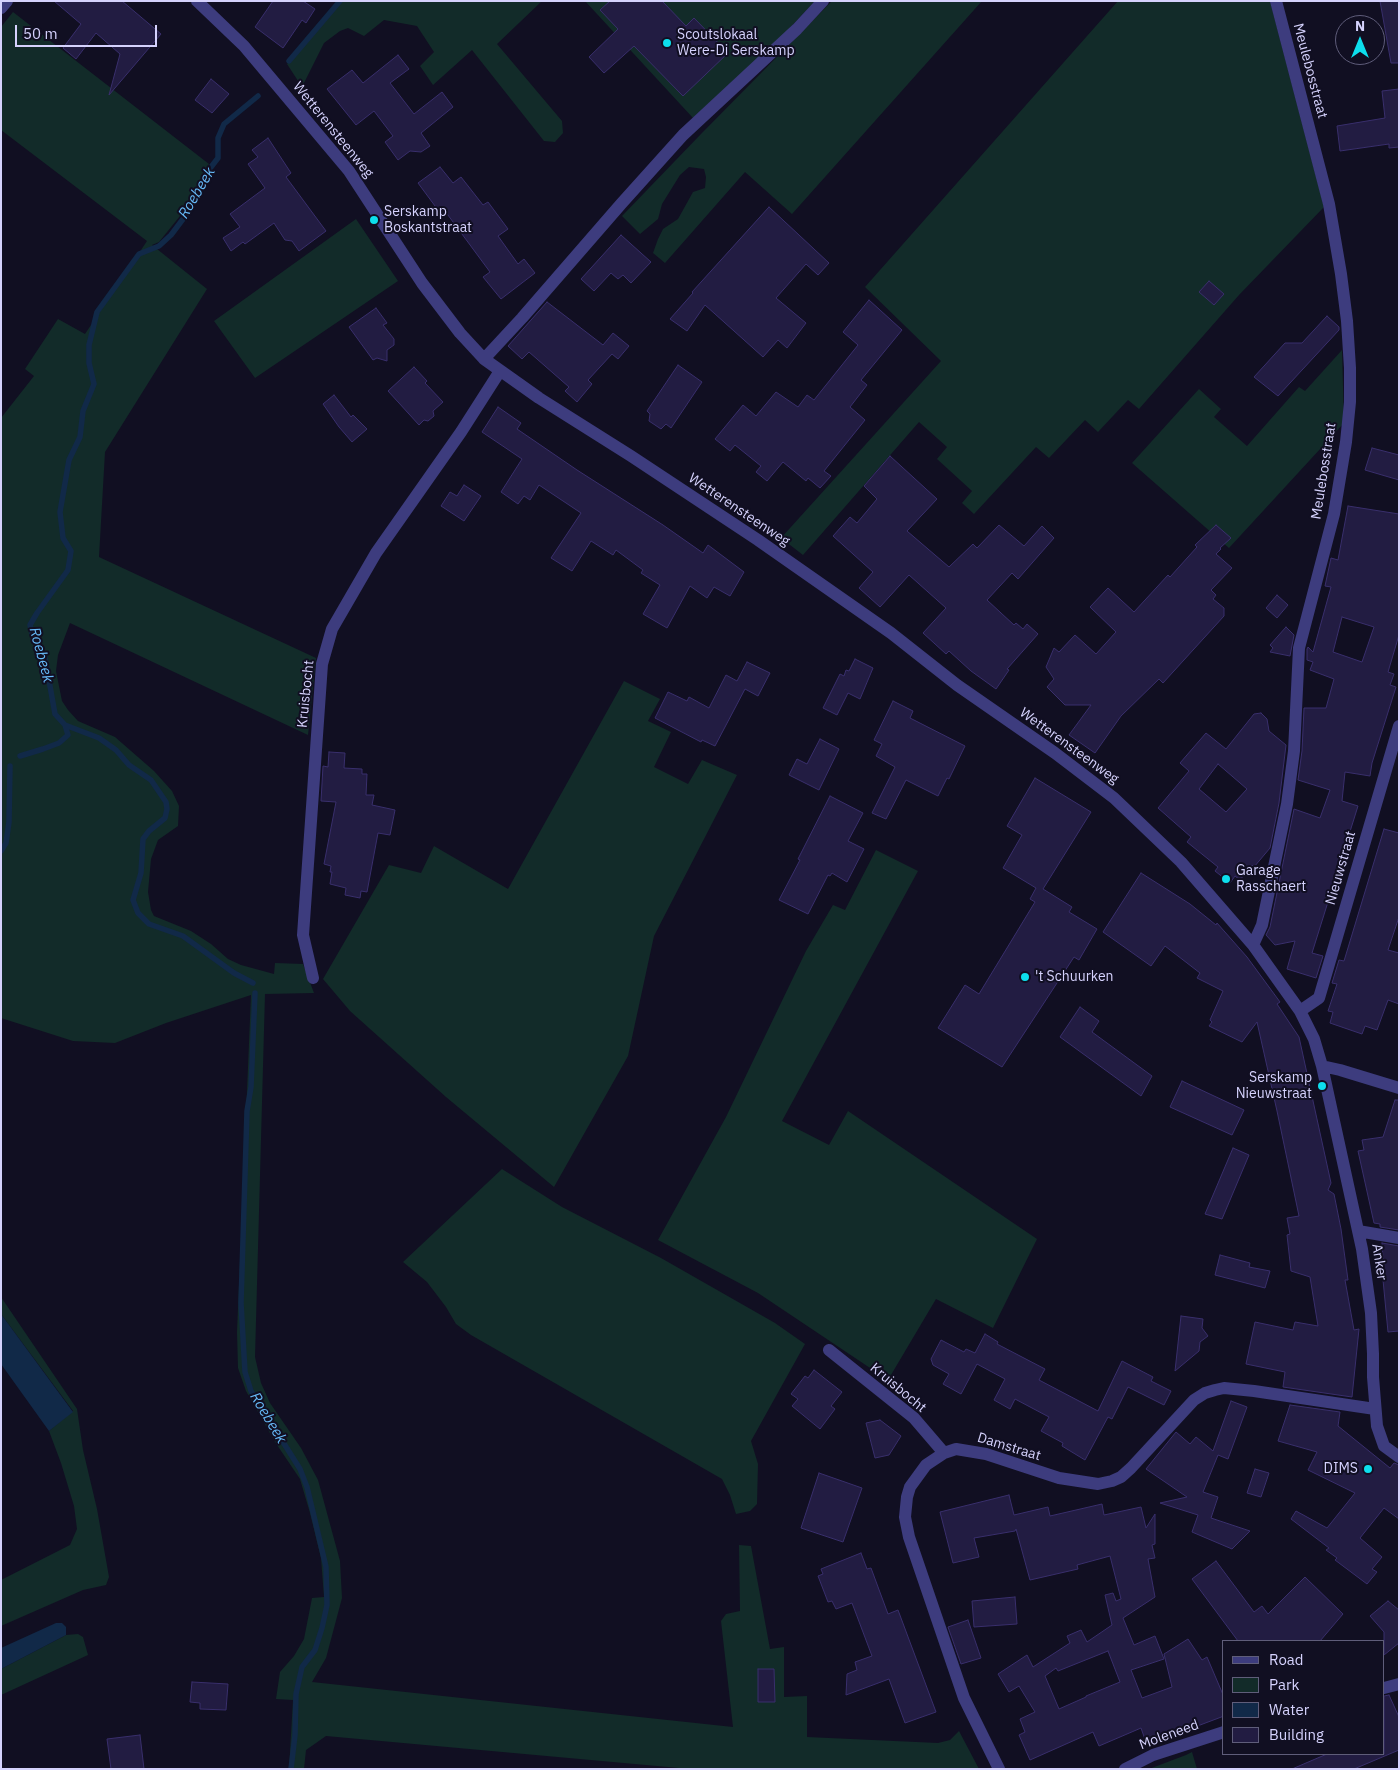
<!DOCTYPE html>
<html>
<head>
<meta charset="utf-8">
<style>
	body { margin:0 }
	#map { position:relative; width:1400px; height:1770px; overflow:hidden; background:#110f22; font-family:"IBM Plex Sans",sans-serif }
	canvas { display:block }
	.frame { position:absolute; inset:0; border:2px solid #d5d2fd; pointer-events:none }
	.legend { position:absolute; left:1222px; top:1640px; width:162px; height:115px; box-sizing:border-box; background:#110f22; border:1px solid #5f5d7a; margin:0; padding:6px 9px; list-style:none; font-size:15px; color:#d5d2fd }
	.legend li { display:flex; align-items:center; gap:10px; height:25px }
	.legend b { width:25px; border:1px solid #5f5d7a }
	.north { position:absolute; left:1335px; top:15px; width:50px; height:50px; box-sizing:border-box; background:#110f22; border:1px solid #5f5d7a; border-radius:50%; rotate:0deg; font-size:14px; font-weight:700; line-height:20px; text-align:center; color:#d5d2fd }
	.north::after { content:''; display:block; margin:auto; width:18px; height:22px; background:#0ddfed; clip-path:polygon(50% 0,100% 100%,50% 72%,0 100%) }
	.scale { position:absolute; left:15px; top:25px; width:142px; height:22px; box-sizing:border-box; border:2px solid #d5d2fd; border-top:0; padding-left:6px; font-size:15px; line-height:18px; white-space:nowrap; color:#d5d2fd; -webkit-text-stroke:4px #110f22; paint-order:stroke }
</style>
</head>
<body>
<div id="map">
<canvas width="1400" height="1770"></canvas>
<div class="frame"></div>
<ul class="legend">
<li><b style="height:6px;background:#3d3c7e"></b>Road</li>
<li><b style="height:14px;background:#122b29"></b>Park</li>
<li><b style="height:14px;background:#112948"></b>Water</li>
<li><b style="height:14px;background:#221c42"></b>Building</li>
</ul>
<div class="north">N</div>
<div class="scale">50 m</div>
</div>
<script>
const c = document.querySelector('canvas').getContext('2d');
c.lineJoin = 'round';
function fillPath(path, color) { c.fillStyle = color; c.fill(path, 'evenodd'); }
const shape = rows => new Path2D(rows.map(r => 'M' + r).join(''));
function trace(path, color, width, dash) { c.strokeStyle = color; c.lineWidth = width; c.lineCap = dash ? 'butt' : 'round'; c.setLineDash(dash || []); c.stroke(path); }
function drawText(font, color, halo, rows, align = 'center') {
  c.font = font + ' "IBM Plex Sans",sans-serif'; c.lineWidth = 4; c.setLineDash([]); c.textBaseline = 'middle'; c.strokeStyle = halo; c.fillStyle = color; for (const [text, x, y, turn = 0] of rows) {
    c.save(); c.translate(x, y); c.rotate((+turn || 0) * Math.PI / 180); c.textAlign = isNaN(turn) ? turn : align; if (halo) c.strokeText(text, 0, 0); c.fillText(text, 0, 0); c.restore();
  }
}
fillPath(shape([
	[338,1,542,1,497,44,562,121,563,133,555,142,544,141,472,50,433,85,420,66,434,52,417,26,384,20,364,36,348,28,340,31,324,43,302,87,287,64],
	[585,1,815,1,785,33,693,118],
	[832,1,982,1,792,214,745,172,665,263,653,253,658,239,663,229,678,219,693,192,705,188,706,177,704,169,689,167,680,175,662,204,658,219,640,234,622,216,700,135],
	[1118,1,1270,1,1324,207,1239,295,1139,409,1128,400,1098,432,1085,420,1049,458,1036,447,974,514,962,503,972,491,937,459,947,447,919,422,803,555,781,538,941,361,865,287],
	[13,12,209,164,188,206,159,242,152,245,207,289,105,452,99,557,316,658,308,735,70,623,58,655,56,671,62,701,68,710,78,721,115,737,154,771,172,791,179,806,178,826,158,840,151,859,148,892,151,910,154,916,191,931,211,944,228,959,241,965,274,974,275,963,303,964,314,993,265,994,255,1357,261,1383,270,1403,301,1448,318,1480,340,1561,342,1598,326,1658,312,1682,733,1727,721,1621,726,1614,740,1611,739,1545,751,1546,770,1649,784,1647,784,1697,807,1696,807,1737,938,1743,950,1740,959,1731,979,1769,690,1769,326,1736,306,1750,304,1769,289,1769,293,1700,276,1699,280,1672,294,1656,304,1639,312,1598,324,1597,321,1558,310,1513,300,1479,275,1442,246,1391,238,1368,237,1332,251,995,166,1023,115,1043,73,1041,1,1018,1,418,34,376,25,369,58,319,85,334,147,241,1,130,1,27],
	[356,219,398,281,255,378,214,321],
	[1342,350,1344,423,1229,548,1132,463,1199,389,1221,409,1214,417,1247,446,1299,387,1305,391],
	[624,681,660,699,648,721,671,732,654,767,688,784,702,760,737,775,654,936,628,1056,554,1187,446,1097,350,1011,323,979,389,865,421,873,434,846,508,889],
	[876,850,918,871,782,1121,829,1145,848,1111,1037,1239,993,1328,936,1299,888,1380,758,1293,658,1240,726,1117,806,951,833,905,845,910],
	[502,1169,562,1207,661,1258,775,1323,805,1344,751,1441,758,1464,757,1504,750,1511,736,1514,730,1495,722,1479,471,1335,456,1324,446,1307,427,1282,403,1262],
	[1,1297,77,1409,83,1450,97,1509,109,1577,106,1585,83,1590,1,1626,1,1580,70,1545,77,1529,74,1506,61,1463,49,1431,73,1411,1,1314],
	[78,1634,83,1637,88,1655,1,1695,1,1669,66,1635],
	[1192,1752,1197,1769,1149,1769,1186,1755]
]), '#122b29');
fillPath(shape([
	[1,1314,73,1412,49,1431,1,1364],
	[56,1623,62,1623,66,1627,66,1635,1,1669,1,1648]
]), '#112948');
trace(shape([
	[289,61,340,1],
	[20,756,43,749,59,743,68,735,65,725],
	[1,851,6,843,9,822,10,766],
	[253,983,234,973,183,936,149,924,138,913,133,900,141,873,143,839,149,831,165,818,167,809,166,802,151,780,129,765,116,750,99,738,65,725,55,714,45,658,33,637,30,625,37,613,68,570,71,551,63,538,60,512,69,460,80,437,83,411,94,384,89,363,89,345,97,312,139,254,159,246,171,235,189,211,208,171,218,158,218,138,224,124,258,96],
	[255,993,251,1087,247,1111,241,1303,245,1372,251,1391,300,1469,307,1487,326,1567,327,1605,322,1628,315,1650,302,1667,296,1694,295,1735,291,1769]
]), '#112948', 5.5);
const building = shape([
	[54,1,122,1,161,34,109,95,120,54,96,33,76,59,63,48,81,24,54,1],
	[273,1,303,1,315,9,306,23,302,20,283,48,255,27,273,1],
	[610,1,662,1,686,26,694,18,728,53,683,96,634,46,604,73,589,57,618,29,600,10,610,1],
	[1380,1,1399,1,1399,63,1391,63,1380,1],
	[398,55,409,69,390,83,414,114,442,92,453,107,421,133,430,146,421,152,410,151,398,160,385,142,393,136,374,111,356,125,327,89,352,70,363,83,398,55],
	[211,79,229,94,212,113,195,100,211,79],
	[1399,89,1399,147,1389,148,1389,144,1340,151,1337,126,1385,118,1382,91,1399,89],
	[268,138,291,173,286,177,326,231,299,251,292,241,285,240,274,223,245,244,243,242,231,251,223,238,240,227,230,214,265,188,248,164,258,157,252,150,268,138],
	[440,167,453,183,461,177,483,205,488,202,508,229,498,236,518,264,524,259,535,273,501,299,483,277,490,272,442,207,438,210,418,183,440,167],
	[769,207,829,263,818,275,806,264,776,298,806,323,787,348,778,340,763,357,705,305,687,331,670,319,693,293,692,292,769,207],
	[621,235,651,262,631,283,623,275,618,279,611,273,594,291,581,279,621,235],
	[1209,281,1224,294,1214,305,1199,292,1209,281],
	[869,300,902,330,861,380,867,385,850,407,865,420,824,471,831,476,820,488,808,478,806,481,783,462,767,481,756,472,761,466,735,445,730,451,715,439,743,405,756,416,776,392,798,407,807,395,814,400,858,345,843,332,869,300],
	[547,302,603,345,613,333,629,346,618,359,612,354,588,380,592,384,577,402,565,391,569,387,529,352,522,359,508,346,547,302],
	[376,308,387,323,383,325,394,339,394,345,387,350,387,361,377,358,373,360,349,327,376,308],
	[1327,316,1339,327,1339,330,1278,396,1254,377,1285,343,1302,343,1327,316],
	[678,365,702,382,671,428,666,424,661,429,649,421,650,414,647,411,678,365],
	[414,367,427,381,425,383,443,402,433,411,434,416,428,421,424,420,419,425,388,391,414,367],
	[334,395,351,417,353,415,367,429,352,442,339,427,323,404,334,395],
	[498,407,521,423,517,429,577,470,663,525,703,553,708,545,744,572,730,596,714,587,707,598,690,586,667,628,643,614,660,585,641,573,643,570,616,550,613,555,591,541,572,571,551,558,581,513,539,485,530,500,524,496,518,504,501,492,522,459,482,432,498,407],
	[1372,448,1399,455,1399,480,1365,470,1372,448],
	[890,456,937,499,907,531,949,567,973,544,977,548,999,525,1024,546,1042,526,1054,538,1018,579,1012,573,987,600,1014,625,1016,623,1023,629,1027,624,1038,634,1007,669,1009,670,996,689,971,671,949,651,946,654,923,633,946,608,909,575,880,607,859,588,873,572,833,536,850,517,857,523,877,499,864,486,890,456],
	[464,485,481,496,464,521,441,506,450,492,457,496,464,485],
	[1348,506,1399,514,1399,635,1388,672,1394,674,1390,685,1396,687,1372,763,1370,776,1345,772,1342,801,1358,806,1312,953,1323,956,1316,978,1287,969,1295,941,1275,945,1266,935,1270,927,1294,809,1320,818,1330,790,1298,780,1302,751,1304,708,1326,708,1334,679,1310,670,1313,662,1307,660,1307,649,1308,647,1313,652,1331,587,1325,586,1331,558,1338,560,1348,506],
	[1342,617,1374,627,1362,662,1333,652,1342,617],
	[1216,525,1231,538,1220,548,1221,549,1216,554,1232,568,1211,590,1216,595,1213,599,1224,608,1224,616,1163,683,1159,679,1121,716,1095,753,1069,735,1091,705,1065,705,1047,687,1054,679,1046,667,1054,648,1059,652,1075,635,1096,654,1116,632,1090,607,1108,588,1134,612,1168,575,1170,577,1197,547,1195,545,1216,525],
	[1277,595,1288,605,1277,618,1266,608,1277,595],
	[1286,627,1294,635,1290,656,1270,652,1273,648,1270,645,1286,627],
	[855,659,873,668,860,699,848,693,837,715,823,708,840,674,844,676,846,670,849,671,855,659],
	[747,662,770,673,758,696,745,689,715,746,702,740,701,742,655,718,668,692,687,701,689,697,709,708,726,675,737,681,747,662],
	[893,701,913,711,910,718,965,746,949,779,947,778,938,796,906,780,886,819,872,813,895,767,876,756,882,744,874,740,893,701],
	[1261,713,1267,719,1269,731,1286,745,1279,803,1270,848,1254,867,1252,865,1240,880,1235,876,1230,883,1215,871,1218,867,1187,842,1191,837,1158,808,1189,771,1180,763,1206,733,1226,749,1254,714,1261,713],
	[1218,764,1247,789,1226,812,1199,789,1218,764],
	[820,739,839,749,819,790,789,775,797,759,807,764,820,739],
	[329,752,345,753,344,768,362,769,362,774,367,774,366,795,374,795,372,805,395,810,390,835,378,833,367,892,361,891,360,898,345,895,346,888,330,884,332,872,330,872,331,866,324,864,336,802,321,801,323,766,328,767,329,752],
	[1035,778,1091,812,1043,889,1072,907,1069,912,1097,929,1079,960,1074,957,1002,1067,938,1028,965,985,979,994,1035,902,1030,899,1036,888,1003,868,1022,835,1007,826,1035,778],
	[830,796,863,813,848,841,864,849,847,882,832,873,830,876,828,875,808,914,779,900,800,860,798,859,830,796],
	[1384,829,1399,833,1399,917,1388,950,1399,953,1399,1004,1388,1000,1377,1030,1365,1026,1362,1034,1330,1023,1333,1012,1328,1011,1337,984,1332,983,1339,960,1344,961,1384,829],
	[1141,873,1190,904,1216,925,1217,923,1247,957,1280,1002,1277,1004,1299,1037,1331,1183,1328,1190,1334,1194,1341,1229,1348,1280,1345,1280,1354,1330,1359,1329,1352,1397,1283,1387,1285,1372,1246,1364,1255,1322,1293,1330,1295,1322,1318,1326,1310,1277,1291,1271,1287,1235,1290,1234,1287,1218,1299,1216,1277,1111,1257,1022,1242,1042,1209,1026,1212,1022,1210,1020,1223,991,1197,978,1200,973,1165,946,1151,966,1103,932,1141,873],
	[1080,1007,1099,1021,1092,1032,1152,1076,1141,1096,1060,1037,1080,1007],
	[1182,1081,1244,1110,1232,1135,1170,1107,1182,1081],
	[1395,1100,1399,1100,1399,1230,1380,1227,1380,1224,1374,1223,1358,1151,1364,1150,1362,1140,1383,1137,1395,1100],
	[1233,1148,1249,1155,1222,1219,1205,1214,1233,1148],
	[1382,1243,1399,1246,1399,1331,1388,1332,1381,1259,1383,1259,1382,1243],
	[1220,1255,1250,1263,1249,1267,1270,1271,1265,1288,1215,1275,1220,1255],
	[1181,1316,1203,1319,1202,1328,1208,1336,1200,1342,1199,1351,1175,1371,1181,1316],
	[985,1334,998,1342,997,1344,1045,1369,1039,1380,1098,1411,1122,1361,1153,1377,1151,1381,1171,1391,1164,1405,1128,1387,1112,1419,1108,1417,1085,1460,1062,1446,1063,1443,1041,1431,1049,1417,1015,1399,1010,1409,994,1400,1005,1379,977,1364,961,1394,943,1384,949,1374,933,1365,931,1359,941,1340,964,1352,966,1349,975,1353,985,1334],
	[814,1370,842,1392,831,1406,835,1409,820,1429,792,1406,798,1399,791,1394,805,1376,808,1378,814,1370],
	[1231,1401,1247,1407,1228,1459,1218,1455,1203,1492,1218,1497,1211,1518,1250,1531,1232,1549,1192,1532,1198,1515,1160,1503,1187,1497,1146,1469,1176,1432,1190,1444,1196,1437,1213,1451,1231,1401],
	[1290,1405,1340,1412,1338,1426,1390,1468,1394,1463,1399,1465,1399,1519,1384,1508,1360,1538,1382,1557,1372,1569,1377,1572,1367,1584,1335,1560,1337,1558,1326,1550,1329,1548,1291,1519,1296,1511,1327,1528,1355,1493,1308,1470,1317,1452,1278,1441,1290,1405],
	[880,1420,901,1436,889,1455,875,1458,866,1423,880,1420],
	[1255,1469,1269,1473,1261,1497,1247,1493,1255,1469],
	[819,1473,862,1488,843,1542,801,1528,819,1473],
	[1009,1495,1014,1515,1048,1507,1050,1516,1102,1504,1104,1515,1141,1507,1146,1528,1155,1514,1155,1544,1152,1545,1155,1558,1148,1559,1155,1597,1123,1618,1134,1645,1155,1636,1164,1659,1131,1670,1142,1698,1172,1687,1164,1654,1188,1639,1202,1660,1207,1657,1224,1697,1224,1716,1147,1745,1141,1728,1099,1746,1093,1732,1030,1760,1019,1735,1025,1732,1020,1719,1035,1712,1019,1686,1009,1692,998,1674,1027,1655,1033,1667,1070,1643,1067,1636,1081,1630,1087,1642,1112,1625,1105,1595,1113,1593,1116,1601,1121,1599,1110,1556,1077,1565,1078,1569,1030,1580,1016,1529,1015,1531,974,1538,979,1557,953,1563,940,1512,1009,1495],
	[1108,1651,1120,1682,1086,1696,1086,1697,1059,1709,1045,1676,1056,1668,1058,1671,1108,1651],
	[861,1553,867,1569,871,1568,888,1614,898,1610,936,1712,905,1723,889,1679,846,1695,847,1674,857,1670,855,1662,872,1656,852,1603,836,1609,832,1601,828,1602,818,1576,823,1574,821,1569,861,1553],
	[1216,1561,1254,1612,1262,1606,1268,1614,1305,1577,1343,1614,1320,1641,1238,1641,1192,1579,1216,1561],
	[1015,1597,1017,1624,974,1627,972,1601,1015,1597],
	[1388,1601,1399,1610,1399,1643,1384,1655,1384,1632,1370,1616,1388,1601],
	[968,1620,981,1658,961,1664,948,1627,968,1620],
	[758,1669,774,1669,775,1702,758,1702,758,1669],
	[192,1682,228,1684,226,1710,200,1709,200,1703,190,1702,192,1682],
	[1389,1695,1399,1717,1399,1750,1354,1769,1292,1769,1327,1754,1384,1754,1384,1696,1389,1695],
	[140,1735,144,1769,111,1769,107,1739,140,1735]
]);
fillPath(building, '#221c42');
trace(building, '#392f6c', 1);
trace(shape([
	[197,1,244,46,349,171,422,283,460,333,484,359,539,398,631,456,758,540,891,633,957,685,1055,753,1114,798,1181,862,1253,945,1300,1011,1314,1039,1322,1066,1362,1249,1371,1313,1373,1354,1373,1377,1377,1426,1384,1446,1399,1457],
	[1,8,7,1],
	[484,359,522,318,621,204,683,135,797,29,823,1],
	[1253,945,1262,925,1287,804,1294,751,1299,648,1334,514,1346,442,1350,402,1350,368,1347,321,1341,274,1329,204,1276,1],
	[313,978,303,935,322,664,332,629,376,553,461,432,500,371],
	[1300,1011,1319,998,1399,726],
	[1322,1066,1340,1070,1399,1088],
	[1358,1231,1399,1238],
	[829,1350,914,1418,944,1453],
	[1384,1688,1399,1684],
	[999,1769,964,1698,909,1537,905,1517,907,1497,910,1487,926,1465,944,1453,956,1449,986,1454,1059,1478,1098,1484,1112,1481,1121,1477,1131,1468,1194,1400,1205,1393,1215,1390,1224,1388,1254,1391,1375,1409],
	[1125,1769,1153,1755,1224,1732]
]), '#3d3c7e', 12);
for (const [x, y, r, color] of [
	[667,43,5,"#0ddfed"],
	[374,220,5,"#0ddfed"],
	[1226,879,5,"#0ddfed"],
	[1025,977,5,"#0ddfed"],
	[1322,1086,5,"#0ddfed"],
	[1368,1469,5,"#0ddfed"]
]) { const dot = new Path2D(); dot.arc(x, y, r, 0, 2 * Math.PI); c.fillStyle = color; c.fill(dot); trace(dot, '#110f22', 2); }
drawText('14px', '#d5d2fd', '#110f22', [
	["Scoutslokaal",677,35],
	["Were-Di Serskamp",677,51],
	["Serskamp",384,212],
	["Boskantstraat",384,228],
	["Garage",1236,871],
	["Rasschaert",1236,887],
	["'t Schuurken",1035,977],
	["Serskamp",1312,1078,"right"],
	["Nieuwstraat",1312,1094,"right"],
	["DIMS",1358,1469,"right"]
], 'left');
drawText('14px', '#d5d2fd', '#110f22', [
	["Meulebosstraat",1310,71,75],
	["Wetterensteenweg",333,130,51],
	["Meulebosstraat",1324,471,-81],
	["Wetterensteenweg",739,510,34],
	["Kruisbocht",306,694,-84],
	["Wetterensteenweg",1069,746,36],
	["Nieuwstraat",1341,868,-74],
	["Anker",1379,1262,81],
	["Kruisbocht",898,1388,40],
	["Damstraat",1009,1447,17],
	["Moleneed",1169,1735,-20]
]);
drawText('italic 15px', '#66b9f7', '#110f22', [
	["Roebeek",197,193,-59],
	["Roebeek",41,655,75],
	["Roebeek",268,1418,59]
]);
</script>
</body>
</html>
